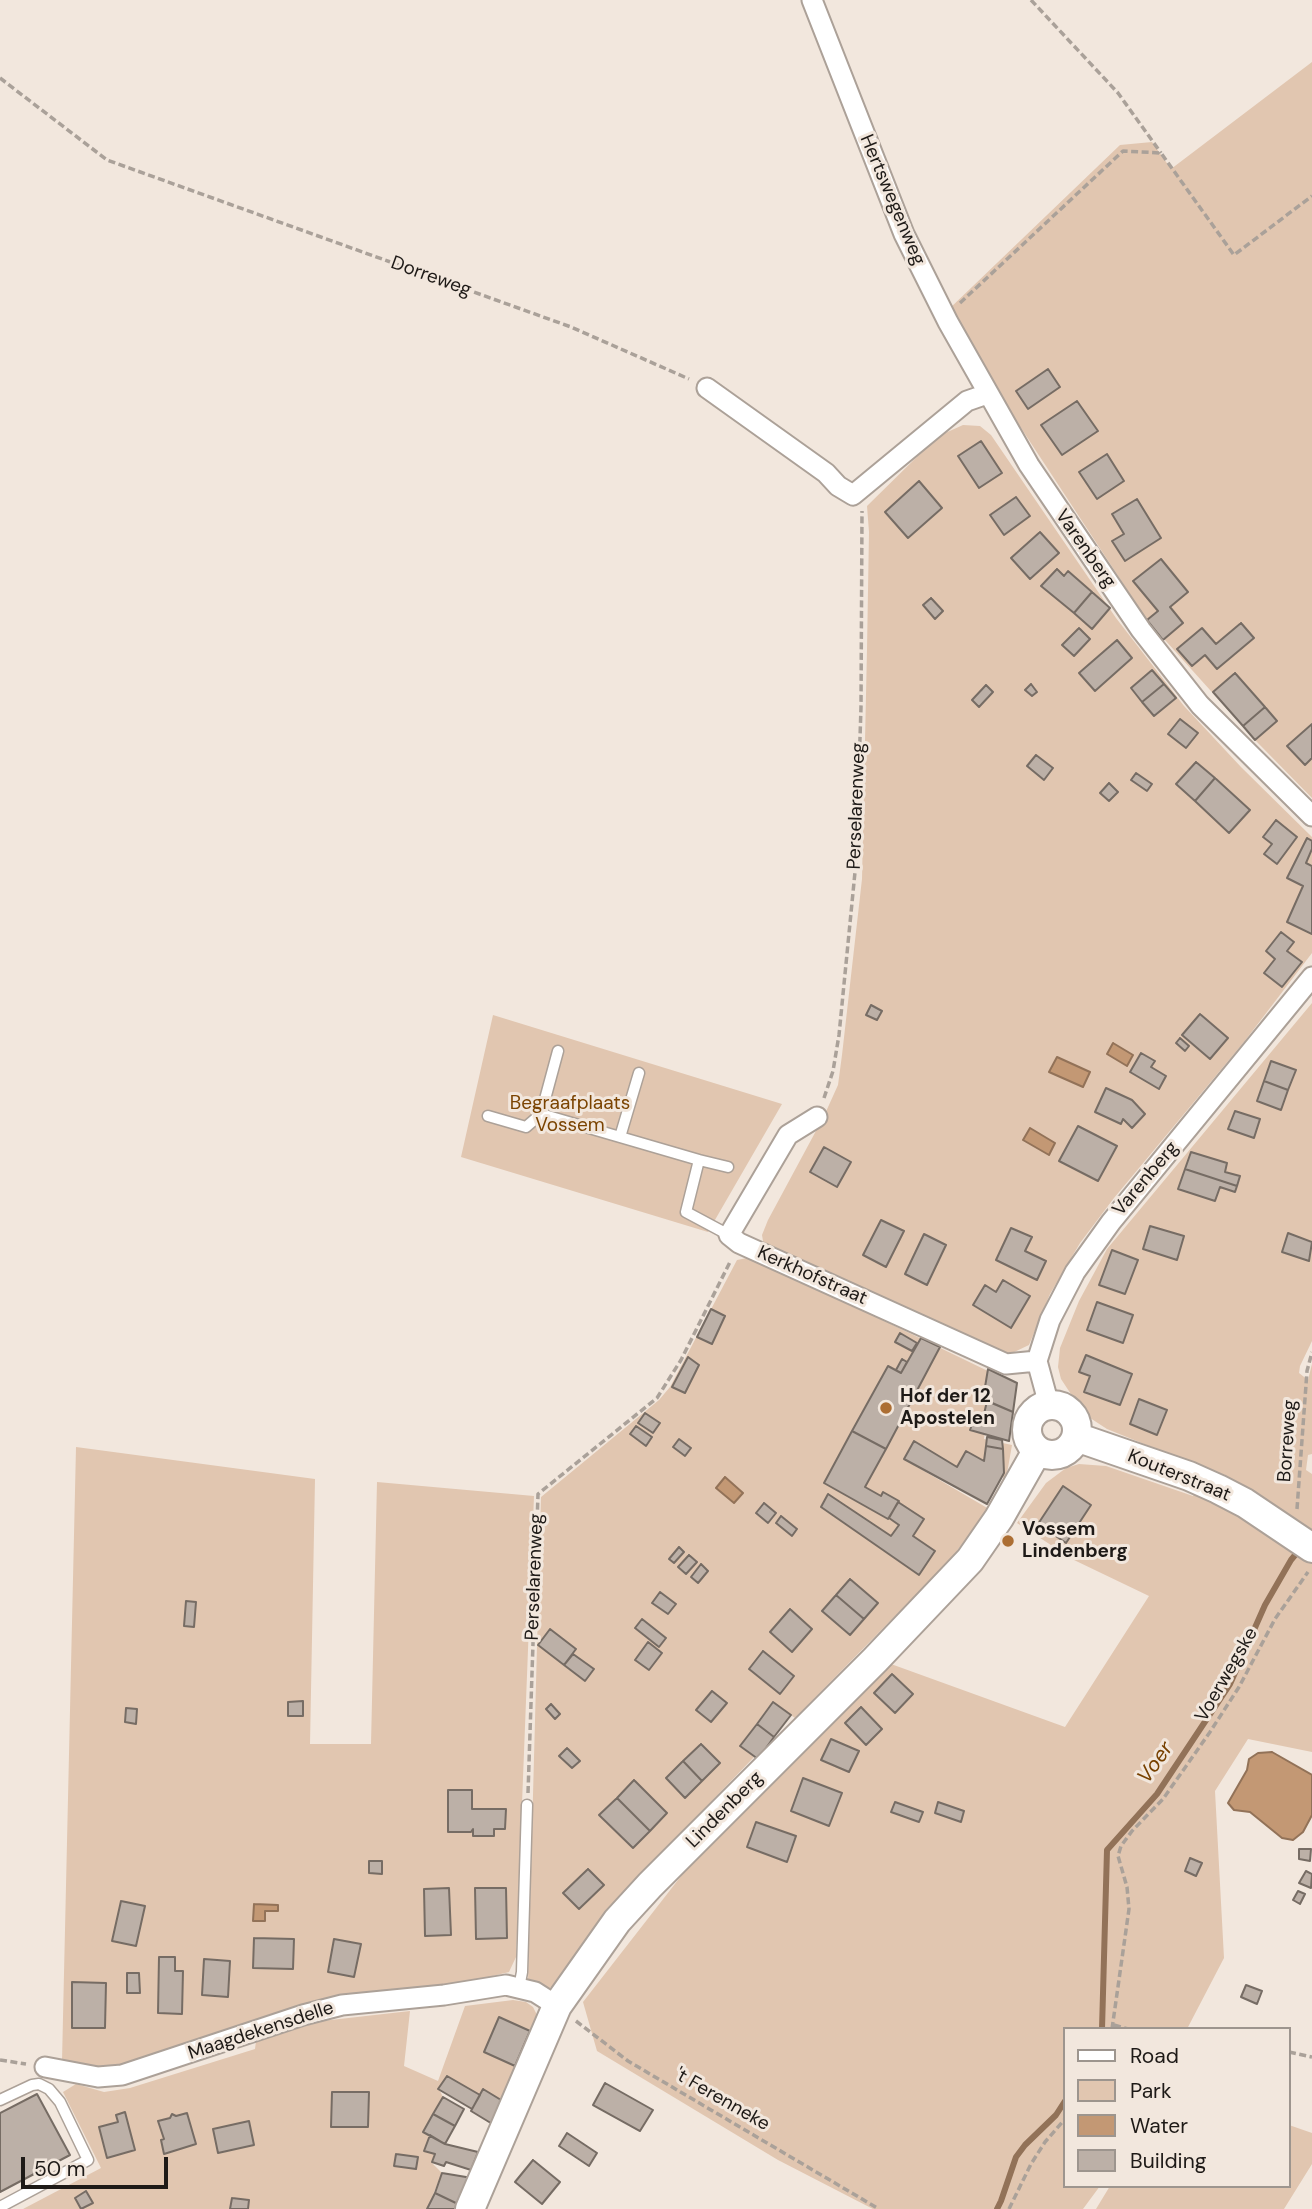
<!DOCTYPE html>
<html>
<head>
<meta charset="utf-8">
<style>
	body { margin:0 }
	#map { position:relative; width:1312px; height:2209px; overflow:hidden; background:#f2e7dd; font-family:"DM Sans",sans-serif }
	canvas { display:block }
	.legend { position:absolute; left:1063px; top:2027px; width:228px; height:161px; box-sizing:border-box; background:#f2e7dd; border:2px solid #9d958e; margin:0; padding:9px 12px; list-style:none; font-size:21px; color:#1e1a17 }
	.legend li { display:flex; align-items:center; gap:14px; height:35px }
	.legend b { width:35px; border:2px solid #9d958e }
	.scale { position:absolute; left:21px; top:2157px; width:147px; height:32px; box-sizing:border-box; border:4px solid #1e1a17; border-top:0; padding-left:9px; font-size:21px; line-height:24px; white-space:nowrap; color:#1e1a17; -webkit-text-stroke:5px #f2e7dd; paint-order:stroke }
</style>
</head>
<body>
<div id="map">
<canvas width="1312" height="2209"></canvas>
<ul class="legend">
<li><b style="height:9px;background:#fff"></b>Road</li>
<li><b style="height:19px;background:#e1c6b0"></b>Park</li>
<li><b style="height:19px;background:#c39874"></b>Water</li>
<li><b style="height:19px;background:#bcb0a7"></b>Building</li>
</ul>
<div class="scale">50 m</div>
</div>
<script>
const c = document.querySelector('canvas').getContext('2d');
c.lineJoin = 'round';
function fillPath(path, color) { c.fillStyle = color; c.fill(path, 'evenodd'); }
const shape = rows => new Path2D(rows.map(r => 'M' + r).join(''));
function trace(path, color, width, dash) { c.strokeStyle = color; c.lineWidth = width; c.lineCap = dash ? 'butt' : 'round'; c.setLineDash(dash || []); c.stroke(path); }
function drawText(font, color, halo, rows, align = 'center') {
  c.font = font + ' "DM Sans",sans-serif'; c.lineWidth = 6; c.setLineDash([]); c.textBaseline = 'middle'; c.strokeStyle = halo; c.fillStyle = color; for (const [text, x, y, turn = 0] of rows) {
    c.save(); c.translate(x, y); c.rotate((+turn || 0) * Math.PI / 180); c.textAlign = isNaN(turn) ? turn : align; if (halo) c.strokeText(text, 0, 0); c.fillText(text, 0, 0); c.restore();
  }
}
fillPath(shape([
	[1312,62,1312,798,1255,740,1147,620,1021,428,948,310,1120,145,1152,142,1171,169],
	[963,425,980,426,991,435,1116,618,1184,706,1241,767,1312,837,1312,953,1244,1042,1114,1198,1080,1243,1050,1294,1029,1345,1010,1354,770,1249,763,1241,762,1235,768,1220,824,1116,838,1085,842,1055,862,879,867,649,869,532,867,506,928,446,943,434],
	[1312,1003,1312,1341,1300,1366,1299,1373,1308,1380,1312,1364,1312,1454,1308,1455,1306,1470,1312,1474,1312,1752,1248,1739,1215,1791,1224,1958,1187,2029,1065,2029,1065,2186,1100,2186,1083,2209,873,2209,778,2160,597,2051,583,2002,685,1871,891,1664,1065,1727,1149,1596,1074,1560,1017,1523,1046,1483,1066,1468,1079,1464,1106,1466,1193,1496,1206,1469,1107,1429,1084,1414,1061,1379,1058,1367,1060,1348,1079,1301,1107,1249],
	[493,1015,782,1104,708,1232,461,1157],
	[752,1257,992,1373,984,1439,1012,1445,1006,1479,966,1456,958,1469,916,1445,907,1461,989,1509,950,1560,795,1718,772,1702,740,1746,754,1757,635,1881,556,1985,547,1989,528,1981,541,1497,659,1400,670,1387,737,1260],
	[76,1447,315,1479,310,1744,371,1744,377,1482,534,1496,516,1957,509,1972,108,2070,62,2061],
	[513,2000,526,2002,533,2007,537,2015,501,2100,484,2090,480,2095,447,2076,439,2089,443,2097,424,2131,430,2135,424,2151,434,2154,432,2163,442,2173,427,2209,23,2209,101,2168,63,2092,76,2084,104,2092,130,2088,255,2049,256,2041,322,2021,410,2011,404,2066,438,2081,465,2006],
	[1289,2125,1312,2133,1312,2164,1284,2209,1096,2209,1110,2186,1289,2186]
]), '#e1c6b0');
const water = shape([
	[1113,1043,1133,1055,1127,1066,1107,1054,1113,1043],
	[1057,1057,1090,1072,1083,1087,1049,1072,1057,1057],
	[1030,1128,1055,1143,1049,1155,1023,1140,1030,1128],
	[725,1477,743,1493,734,1503,716,1488,725,1477],
	[1272,1752,1312,1775,1312,1815,1303,1832,1293,1840,1282,1838,1250,1812,1234,1810,1228,1803,1247,1770,1249,1759,1258,1753,1272,1752],
	[254,1904,278,1905,278,1911,265,1911,265,1921,253,1921,254,1904]
]);
fillPath(water, '#c39874');
trace(water, '#927258', 2);
trace(shape([
	[1102,2029,1107,1850,1157,1794,1230,1684,1265,1605,1291,1560,1300,1549],
	[997,2209,1001,2201,1016,2157,1025,2145,1056,2115,1065,2101]
]), '#927258', 6);
const building = shape([
	[1048,369,1060,387,1028,409,1016,391,1048,369],
	[1077,401,1098,431,1062,455,1041,425,1077,401],
	[981,441,1002,473,979,488,958,456,981,441],
	[1107,454,1124,481,1097,499,1079,472,1107,454],
	[919,481,942,508,908,538,885,512,919,481],
	[1016,497,1030,516,1004,535,990,515,1016,497],
	[1137,499,1161,538,1125,561,1112,541,1124,534,1112,514,1137,499],
	[1040,532,1059,553,1030,579,1011,558,1040,532],
	[1161,559,1188,592,1170,607,1183,623,1163,640,1147,620,1158,611,1133,581,1161,559],
	[1057,569,1064,576,1068,571,1092,592,1074,613,1041,586,1057,569],
	[1092,592,1110,608,1092,629,1074,613,1092,592],
	[931,598,943,611,935,619,923,605,931,598],
	[1241,623,1254,638,1217,669,1205,655,1192,666,1177,649,1202,628,1216,644,1241,623],
	[1079,628,1090,639,1074,656,1062,645,1079,628],
	[1117,640,1132,658,1095,691,1079,673,1117,640],
	[1152,670,1164,684,1142,702,1131,688,1152,670],
	[1235,673,1265,707,1243,726,1213,692,1235,673],
	[1031,684,1037,692,1032,696,1025,690,1031,684],
	[1164,684,1176,698,1154,716,1142,702,1164,684],
	[986,685,993,692,979,707,972,700,986,685],
	[1265,707,1277,721,1255,740,1243,726,1265,707],
	[1180,719,1198,733,1186,748,1168,734,1180,719],
	[1312,724,1312,758,1305,765,1287,746,1312,724],
	[1036,755,1053,768,1044,780,1027,766,1036,755],
	[1196,762,1215,778,1195,801,1176,784,1196,762],
	[1136,773,1152,784,1147,791,1131,780,1136,773],
	[1215,778,1250,810,1229,833,1195,801,1215,778],
	[1109,783,1118,792,1109,801,1100,793,1109,783],
	[1276,820,1297,837,1277,864,1264,854,1272,844,1263,837,1276,820],
	[1307,838,1312,841,1312,849,1306,863,1312,866,1312,934,1287,922,1303,886,1287,878,1307,838],
	[1281,932,1294,942,1287,951,1302,962,1282,987,1264,973,1275,959,1266,951,1281,932],
	[871,1005,882,1011,877,1020,866,1015,871,1005],
	[1200,1014,1228,1038,1210,1059,1182,1035,1200,1014],
	[1180,1038,1189,1046,1185,1051,1176,1043,1180,1038],
	[1141,1053,1155,1061,1151,1067,1166,1076,1159,1089,1130,1072,1141,1053],
	[1271,1061,1296,1070,1288,1090,1264,1081,1271,1061],
	[1264,1081,1288,1090,1281,1110,1257,1101,1264,1081],
	[1106,1088,1132,1100,1145,1114,1132,1128,1123,1119,1121,1124,1095,1112,1106,1088],
	[1235,1111,1260,1119,1254,1138,1228,1129,1235,1111],
	[1078,1126,1117,1146,1098,1181,1059,1161,1078,1126],
	[824,1147,851,1162,837,1187,810,1172,824,1147],
	[1191,1152,1227,1163,1225,1172,1240,1176,1237,1186,1185,1169,1191,1152],
	[1185,1169,1237,1186,1235,1192,1220,1187,1215,1201,1178,1189,1185,1169],
	[881,1220,904,1231,886,1267,863,1255,881,1220],
	[1150,1226,1184,1236,1177,1260,1143,1249,1150,1226],
	[1011,1228,1032,1237,1025,1251,1046,1261,1037,1280,996,1260,1011,1228],
	[1288,1233,1312,1242,1309,1261,1282,1252,1288,1233],
	[924,1234,946,1245,927,1285,905,1274,924,1234],
	[1112,1250,1138,1260,1125,1294,1099,1285,1112,1250],
	[1003,1280,1030,1296,1011,1328,973,1305,985,1285,996,1292,1003,1280],
	[1097,1302,1133,1315,1123,1343,1087,1330,1097,1302],
	[711,1309,725,1316,712,1344,697,1337,711,1309],
	[900,1333,917,1343,912,1351,895,1342,900,1333],
	[921,1338,940,1347,886,1449,852,1431,888,1366,901,1373,921,1338],
	[1086,1355,1132,1374,1120,1405,1084,1392,1090,1376,1079,1372,1086,1355],
	[688,1357,699,1365,685,1393,672,1387,688,1357],
	[902,1359,907,1362,901,1373,896,1370,902,1359],
	[988,1369,1017,1383,1013,1412,983,1399,988,1369],
	[1139,1399,1167,1410,1157,1435,1130,1424,1139,1399],
	[987,1401,1013,1412,1009,1441,970,1430,973,1422,978,1424,980,1414,984,1414,987,1401],
	[645,1413,660,1423,653,1433,638,1423,645,1413],
	[636,1426,652,1437,646,1446,630,1434,636,1426],
	[852,1431,886,1449,865,1487,881,1496,883,1492,899,1501,888,1519,824,1483,852,1431],
	[987,1437,1002,1440,1003,1449,986,1446,987,1437],
	[679,1439,691,1448,685,1456,673,1447,679,1439],
	[914,1441,957,1467,966,1451,984,1461,986,1446,1003,1449,1004,1473,987,1504,904,1459,914,1441],
	[1063,1486,1091,1505,1066,1543,1038,1524,1063,1486],
	[828,1494,891,1536,899,1525,889,1518,898,1502,924,1519,913,1536,935,1551,919,1575,821,1507,828,1494],
	[764,1503,776,1513,768,1523,756,1513,764,1503],
	[781,1516,797,1529,792,1536,776,1523,781,1516],
	[679,1547,684,1552,674,1563,669,1559,679,1547],
	[689,1555,697,1562,686,1574,678,1567,689,1555],
	[701,1564,708,1571,698,1583,691,1577,701,1564],
	[850,1579,878,1603,864,1619,836,1595,850,1579],
	[660,1592,676,1604,668,1614,652,1603,660,1592],
	[836,1595,864,1619,850,1635,822,1611,836,1595],
	[186,1601,196,1602,194,1627,184,1626,186,1601],
	[790,1609,812,1629,792,1652,770,1632,790,1609],
	[642,1619,666,1638,659,1647,635,1628,642,1619],
	[550,1629,576,1649,564,1665,538,1645,550,1629],
	[648,1642,662,1653,649,1670,635,1660,648,1642],
	[763,1651,794,1676,780,1694,749,1669,763,1651],
	[573,1654,594,1669,585,1681,564,1665,573,1654],
	[892,1674,913,1694,895,1713,874,1693,892,1674],
	[712,1691,727,1703,711,1722,696,1710,712,1691],
	[303,1701,303,1716,288,1716,288,1702,303,1701],
	[773,1702,791,1715,774,1737,757,1724,773,1702],
	[551,1704,560,1714,555,1719,546,1709,551,1704],
	[861,1707,882,1729,866,1745,845,1723,861,1707],
	[126,1708,137,1709,136,1724,125,1722,126,1708],
	[757,1724,774,1737,758,1759,740,1746,757,1724],
	[831,1739,859,1751,849,1772,821,1760,831,1739],
	[701,1744,720,1763,702,1781,683,1761,701,1744],
	[567,1748,580,1761,572,1768,559,1756,567,1748],
	[683,1761,702,1781,685,1798,666,1778,683,1761],
	[803,1778,842,1793,829,1826,791,1811,803,1778],
	[634,1780,667,1813,650,1831,617,1798,634,1780],
	[448,1790,472,1790,472,1809,506,1809,505,1829,494,1829,494,1836,473,1836,473,1829,471,1832,448,1832,448,1790],
	[617,1798,650,1831,633,1848,599,1815,617,1798],
	[895,1802,923,1812,919,1822,891,1812,895,1802],
	[938,1802,964,1811,961,1822,935,1813,938,1802],
	[756,1822,796,1836,787,1862,747,1847,756,1822],
	[1299,1849,1311,1849,1310,1861,1299,1859,1299,1849],
	[1190,1858,1202,1863,1196,1876,1185,1871,1190,1858],
	[369,1861,382,1861,382,1874,369,1873,369,1861],
	[588,1869,604,1885,579,1909,563,1893,588,1869],
	[1306,1871,1312,1874,1311,1888,1299,1883,1306,1871],
	[449,1888,451,1935,425,1936,424,1889,449,1888],
	[475,1888,506,1888,507,1938,476,1939,475,1888],
	[1298,1891,1305,1894,1300,1904,1293,1900,1298,1891],
	[121,1901,145,1906,136,1946,112,1941,121,1901],
	[254,1938,294,1939,293,1969,253,1968,254,1938],
	[334,1939,361,1944,354,1977,328,1972,334,1939],
	[159,1957,175,1957,175,1971,183,1971,182,2014,158,2013,159,1957],
	[204,1959,230,1961,228,1997,202,1995,204,1959],
	[127,1973,139,1973,140,1993,127,1993,127,1973],
	[72,1982,106,1983,105,2028,72,2028,72,1982],
	[1246,1985,1262,1991,1257,2004,1241,1997,1246,1985],
	[499,2017,530,2031,515,2066,484,2052,499,2017],
	[447,2076,480,2095,472,2109,438,2089,447,2076],
	[605,2083,653,2110,640,2131,593,2105,605,2083],
	[483,2089,506,2103,494,2125,471,2111,483,2089],
	[332,2092,369,2092,368,2127,331,2127,332,2092],
	[37,2094,70,2155,0,2192,0,2113,37,2094],
	[443,2097,464,2109,455,2126,433,2114,443,2097],
	[125,2112,135,2150,107,2158,99,2127,118,2122,116,2115,125,2112],
	[187,2113,196,2144,164,2154,161,2140,164,2139,158,2121,170,2118,172,2114,176,2116,187,2113],
	[433,2114,455,2126,445,2144,423,2132,433,2114],
	[249,2121,254,2145,218,2153,213,2129,249,2121],
	[567,2133,597,2153,589,2166,559,2146,567,2133],
	[430,2135,445,2144,478,2152,471,2170,446,2162,444,2166,432,2162,435,2154,424,2151,430,2135],
	[396,2154,418,2157,416,2169,394,2166,396,2154],
	[533,2160,560,2182,542,2204,515,2182,533,2160],
	[442,2173,472,2178,460,2205,435,2193,442,2173],
	[86,2191,93,2203,81,2209,75,2198,86,2191],
	[435,2193,460,2205,458,2209,427,2209,435,2193],
	[232,2198,249,2200,248,2209,230,2209,232,2198]
]);
fillPath(building, '#bcb0a7');
trace(building, '#766c64', 2);
const lane = shape([
	[558,1051,541,1114,699,1160,686,1212,729,1235],
	[488,1116,526,1127,541,1114],
	[620,1137,639,1073],
	[699,1160,728,1167],
	[519,1988,522,1972,527,1805],
	[0,2100,32,2085,39,2084,49,2089,60,2102,88,2160,0,2207]
]);
const street = shape([
	[812,0,904,234,948,322,1029,465,1141,630,1200,705,1312,816],
	[707,388,826,473,838,486,853,495,967,401,987,394],
	[817,1117,788,1135,729,1235,739,1243,1006,1364,1037,1361],
	[1049,1405,1037,1361,1050,1320,1075,1272,1111,1222,1312,977],
	[45,2067,98,2077,122,2075,303,2015,342,2005,444,1995,506,1985,535,1992,557,2006]
]);
const secondary = shape([
	'1027 1430a25 25 0 1 1 50 0a25 25 0 1 1-50 0Z',
	[1076,1437,1189,1476,1218,1489,1245,1503,1312,1548],
	[470,2209,557,2006,617,1921,650,1885,875,1660,970,1560,999,1518,1037,1451]
]);
trace(lane, '#aca198', 13);
trace(street, '#aca198', 23);
trace(secondary, '#aca198', 32);
trace(shape([
	[1031,0,1118,93,1161,153],
	[0,78,107,160,571,327,689,379],
	[960,303,1123,151,1161,153,1234,255,1312,196],
	[824,1098,833,1071,839,1035,856,862,861,707,862,511],
	[1297,1509,1307,1371,1312,1352],
	[528,1793,538,1494,657,1398,681,1360,731,1260],
	[576,2021,628,2061,879,2209],
	[1114,2025,1128,2029],
	[1112,2029,1129,1909,1127,1887,1118,1856,1121,1846,1132,1831,1163,1799,1210,1732,1239,1687,1275,1619,1308,1572],
	[1289,2052,1312,2057],
	[0,2060,26,2064],
	[1009,2209,1031,2164,1045,2142,1065,2119]
]), '#aaa199', 3.5, [7, 3.5]);
trace(lane, '#fff', 10);
trace(street, '#fff', 19);
trace(secondary, '#fff', 28);
for (const [x, y, r, color] of [
	[886,1408,7,"#ac6e33"],
	[1008,1541,7,"#ac6e33"]
]) { const dot = new Path2D(); dot.arc(x, y, r, 0, 2 * Math.PI); c.fillStyle = color; c.fill(dot); trace(dot, '#f2e7dd', 2.5); }
drawText('19px', '#1e1a17', '#f2e7dd', [
	["Hertswegenweg",892,200,67],
	["Dorreweg",431,277,20],
	["Varenberg",1085,549,55],
	["Perselarenweg",857,806,-88],
	["Varenberg",1146,1179,-50],
	["Kerkhofstraat",812,1276,24],
	["Borreweg",1288,1441,-86],
	["Kouterstraat",1179,1476,22],
	["Perselarenweg",535,1577,-88],
	["Voerwegske",1227,1675,-60],
	["Lindenberg",725,1810,-45],
	["Maagdekensdelle",261,2031,-18],
	["'t Ferenneke",722,2100,30]
]);
drawText('19px', '#7b4402', '#f2e7dd', [
	["Begraafplaats",570,1104],
	["Vossem",570,1126]
]);
drawText('bold 19px', '#1e1a17', '#f2e7dd', [
	["Hof der 12",900,1397],
	["Apostelen",900,1419],
	["Vossem",1022,1530],
	["Lindenberg",1022,1552]
], 'left');
drawText('italic 21px', '#774100', '#f2e7dd', [
	["Voer",1156,1763,-55]
]);
</script>
</body>
</html>
